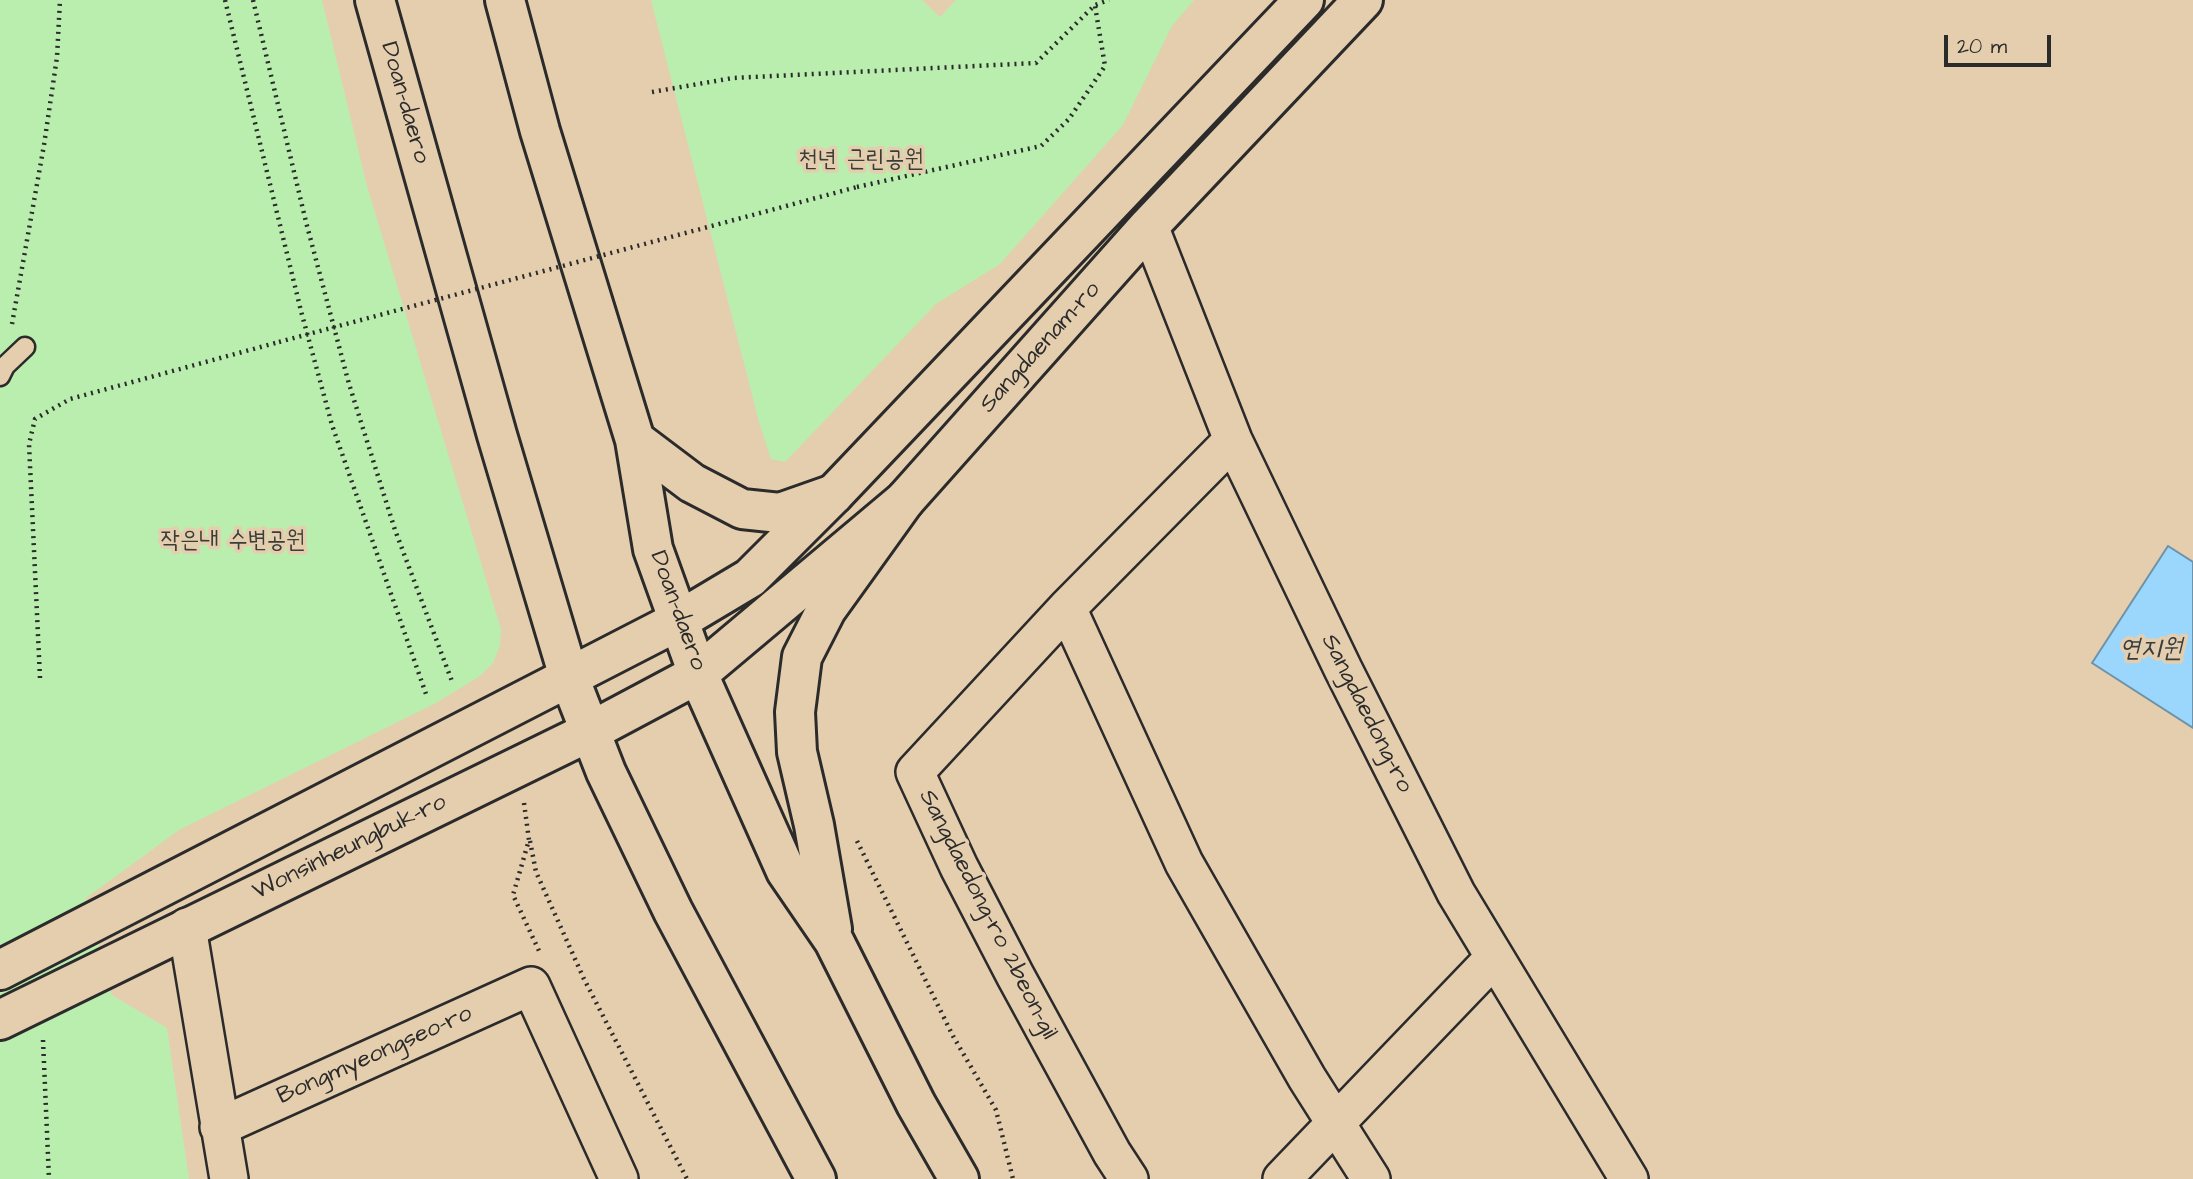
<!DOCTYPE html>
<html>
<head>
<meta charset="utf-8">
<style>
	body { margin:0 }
	#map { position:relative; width:2193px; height:1179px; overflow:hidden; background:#e5ceae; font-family:"Architects Daughter",sans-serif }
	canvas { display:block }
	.scale { position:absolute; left:1944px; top:35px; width:107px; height:32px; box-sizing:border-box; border:4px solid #2b2b2b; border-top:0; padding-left:9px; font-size:21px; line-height:24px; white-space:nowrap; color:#2b2b2b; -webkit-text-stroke:5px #e5ceae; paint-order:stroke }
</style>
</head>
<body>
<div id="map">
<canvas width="2193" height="1179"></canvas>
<div class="scale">20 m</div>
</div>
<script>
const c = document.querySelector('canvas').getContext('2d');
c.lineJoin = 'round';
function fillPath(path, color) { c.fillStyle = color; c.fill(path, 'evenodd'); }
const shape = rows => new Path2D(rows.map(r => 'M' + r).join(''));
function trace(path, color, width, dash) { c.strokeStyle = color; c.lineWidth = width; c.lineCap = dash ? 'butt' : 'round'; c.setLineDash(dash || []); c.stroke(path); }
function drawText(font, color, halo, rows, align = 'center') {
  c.font = font + ' "Architects Daughter","Poor Story",sans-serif'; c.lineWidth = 7; c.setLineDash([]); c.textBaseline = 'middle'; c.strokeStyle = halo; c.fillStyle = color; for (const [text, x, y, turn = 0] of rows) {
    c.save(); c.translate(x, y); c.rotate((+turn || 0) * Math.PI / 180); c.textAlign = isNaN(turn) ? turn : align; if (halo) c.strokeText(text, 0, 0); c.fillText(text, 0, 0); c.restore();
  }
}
fillPath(shape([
	[0,0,322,0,367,186,501,629,500,646,493,663,480,676,436,703,179,830,86,898,112,995,167,1028,189,1179,0,1179],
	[651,0,922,0,940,17,956,0,1194,0,1172,26,1123,125,1000,264,936,304,785,462,771,459,759,422]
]), '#b9eeaf');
const water = shape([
	[2168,546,2193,562,2193,728,2092,663,2168,546]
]);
fillPath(water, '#9bd7fc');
trace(water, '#6e92a8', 2);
const service = shape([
	[0,376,5,366,25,347]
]);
const minor = shape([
	[1149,226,1233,440,1343,669,1456,893,1629,1179],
	[1067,608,1184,863,1307,1078,1371,1179],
	[187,927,229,1179],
	[219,1127,531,986,619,1179],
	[1129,1179,1112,1153,1015,975,959,867,915,772,1067,608,1233,440],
	[1282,1179,1494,958]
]);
const tertiary = shape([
	[0,970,678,621,750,578,834,494,1304,0],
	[0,1020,591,731,698,674,905,500,1149,226,1363,0]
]);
const secondary = shape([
	[375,0,497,435,569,677,606,772,673,911,816,1179],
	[505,0,540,131,635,440,653,549,698,674,786,871,834,941,916,1104,959,1179],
	[635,440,692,483,742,509,780,513,834,494],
	[832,929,814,825,797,752,795,712,802,657,826,610,905,500]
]);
trace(service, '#2b2b2b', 23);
trace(minor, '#2b2b2b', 42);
trace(tertiary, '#2b2b2b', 44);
trace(secondary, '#2b2b2b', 44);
trace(shape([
	[225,0,301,311,332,425,426,694],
	[253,0,306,222,349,384,395,530,453,684],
	[652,92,733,78,1036,63,1095,5,1109,0],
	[857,187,1041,146,1069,119,1105,66,1095,6],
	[12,324,44,145,57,57,60,0],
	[40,678,29,444,35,419,70,399,279,342],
	[524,803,529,840,513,895,540,953],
	[530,841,536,872,584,979,687,1179],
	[857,841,953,1036,996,1110,1013,1179],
	[43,1040,49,1179]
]), '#2b2b2b', 4.5, [2, 5]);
trace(service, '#e5ceae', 18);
trace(minor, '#e5ceae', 37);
trace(tertiary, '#e5ceae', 38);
trace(secondary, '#e5ceae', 38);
trace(shape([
	[279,342,857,187]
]), '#2b2b2b', 4.5, [2, 5]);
drawText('24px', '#2b2b2b', '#e5ceae', [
	["Doan-daero",404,103,74],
	["Sangdaenam-ro",1041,348,-48],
	["Doan-daero",677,611,70],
	["Sangdaedong-ro",1366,714,63],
	["Wonsinheungbuk-ro",350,848,-26],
	["Sangdaedong-ro 2beon-gil",987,915,63],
	["Bongmyeongseo-ro",375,1056,-24]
]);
drawText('24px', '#393e38', '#e5ceae', [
	["천년 근린공원",861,161],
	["작은내 수변공원",233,542]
]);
drawText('italic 26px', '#363c40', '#e5ceae', [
	["연지원",2151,651]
]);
</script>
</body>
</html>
